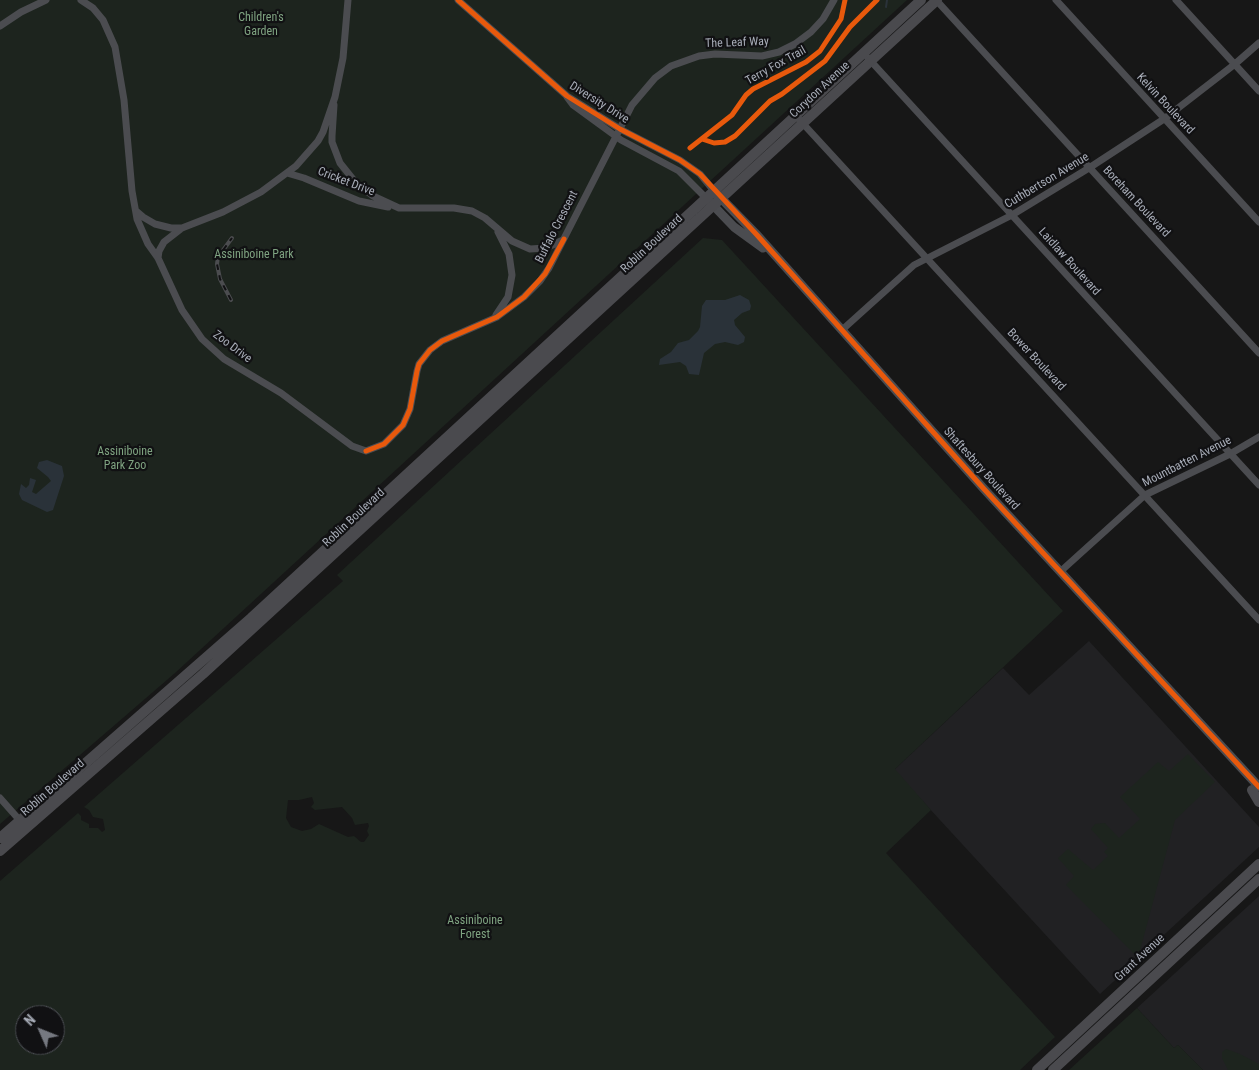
<!DOCTYPE html>
<html>
<head>
<meta charset="utf-8">
<style>
	body { margin:0 }
	#map { position:relative; width:1259px; height:1070px; overflow:hidden; background:#171717; font-family:"Roboto Condensed",sans-serif }
	canvas { display:block }
	.north { position:absolute; left:15px; top:1005px; width:50px; height:50px; box-sizing:border-box; background:#111113; border:1px solid #4d4f55; border-radius:50%; rotate:314deg; font-size:14px; font-weight:700; line-height:20px; text-align:center; color:#a8adb8 }
	.north::after { content:''; display:block; margin:auto; width:18px; height:22px; background:#757880; clip-path:polygon(50% 0,100% 100%,50% 72%,0 100%) }
</style>
</head>
<body>
<div id="map">
<canvas width="1259" height="1070"></canvas>
<div class="north">N</div>
</div>
<script>
const c = document.querySelector('canvas').getContext('2d');
c.lineJoin = 'round';
function fillPath(path, color) { c.fillStyle = color; c.fill(path, 'evenodd'); }
const shape = rows => new Path2D(rows.map(r => 'M' + r).join(''));
function trace(path, color, width, dash) { c.strokeStyle = color; c.lineWidth = width; c.lineCap = dash ? 'butt' : 'round'; c.setLineDash(dash || []); c.stroke(path); }
function drawText(font, color, halo, rows, align = 'center') {
  c.font = font + ' "Roboto Condensed",sans-serif'; c.lineWidth = 4.5; c.setLineDash([]); c.textBaseline = 'middle'; c.strokeStyle = halo; c.fillStyle = color; for (const [text, x, y, turn = 0] of rows) {
    c.save(); c.translate(x, y); c.rotate((+turn || 0) * Math.PI / 180); c.textAlign = isNaN(turn) ? turn : align; if (halo) c.strokeText(text, 0, 0); c.fillText(text, 0, 0); c.restore();
  }
}
fillPath(shape([
	[1089,641,1259,827,1259,847,1100,994,894,770,1003,668,1029,695],
	[1259,896,1259,1070,1203,1070,1178,1045,1174,1048,1137,1008]
]), '#212123');
fillPath(shape([
	[0,0,907,0,175,673,0,824],
	[703,238,722,240,1063,611,895,769,931,810,886,853,1055,1037,1020,1070,0,1070,0,881,78,813,81,816,81,820,89,824,89,828,98,828,102,832,105,830,103,819,93,817,89,810,84,807,343,581,337,575],
	[312,797,314,803,311,807,315,810,342,807,352,818,355,825,368,823,369,826,367,831,369,835,364,842,361,842,354,836,348,837,319,824,311,829,302,831,291,827,286,818,288,800,299,800],
	[25,1015,55,1015,55,1045,25,1045],
	[1188,754,1215,782,1175,820,1138,958,1066,885,1074,876,1058,858,1068,849,1093,870,1108,856,1104,852,1108,848,1091,829,1095,824,1105,823,1119,838,1140,819,1120,797,1158,762,1169,771],
	[1137,1008,1174,1048,1178,1045,1203,1070,1069,1070],
	[1226,1049,1240,1054,1257,1063,1259,1064,1259,1070,1228,1070,1222,1058,1222,1052]
]), '#1d241e');
fillPath(shape([
	[740,295,749,300,751,306,750,310,742,313,734,320,735,325,745,337,744,342,738,345,725,342,715,344,704,353,699,375,689,374,686,366,680,362,659,365,660,359,671,352,678,343,689,340,698,331,700,327,702,306,706,300,725,300],
	[47,460,62,466,64,476,53,510,47,512,22,500,19,494,21,484,26,488,29,485,30,478,36,480,32,492,36,494,51,481,48,477,37,468,39,462]
]), '#2a3239');
trace(shape([
	[886,7,887,0]
]), '#2a3239', 2);
trace(shape([
	[81,0,93,8,103,20,115,47,124,100,132,191,137,219,148,244,158,258,182,310,202,339,224,359,281,393,352,446,366,451,384,444,403,425,410,409,417,371,419,364,430,350,442,341,497,317,524,297,540,281,549,268,632,105,655,78,671,66,699,56,715,54,762,56,779,52,795,44,811,32,823,19,834,0],
	[458,0,567,96,620,129,680,160,700,174,714,191],
	[936,0,1259,353],
	[1056,0,1259,222],
	[1176,0,1259,91],
	[0,26,21,12,46,0],
	[868,58,1259,485],
	[567,97,573,105,621,140,679,171,706,198],
	[334,105,332,136,332,142,340,163,356,183,373,196,399,208,454,208,472,211,485,218,512,241,530,249,546,248,563,240],
	[796,116,1259,620],
	[287,173,304,178,359,201,388,207],
	[136,211,143,217,155,224,171,228,182,228],
	[158,258,159,251,164,242,182,228,223,212,261,192,296,166,318,141,323,132,335,97,343,58,348,0],
	[496,315,508,297,512,275,509,254,498,232],
	[842,330,914,265,1012,215,1089,168,1164,119,1235,64,1259,43],
	[1061,571,1145,495,1230,454,1259,437],
	[0,798,23,824]
]), '#4b4c50', 7);
trace(shape([
	[714,191,757,235,984,489,1259,787],
	[709,201,734,227,763,248]
]), '#4b4c50', 9);
trace(shape([
	[1252,790,1259,802],
	[0,838,251,618,921,0],
	[0,851,203,674,937,0],
	[1037,1070,1259,864],
	[1053,1070,1259,879]
]), '#4a4a4e', 10);
const rail = shape([
	[231,300,220,279,217,264,218,257,232,238]
]);
trace(rail, '#4b4c4f', 4);
trace(rail, '#111113', 2, [5.5]);
trace(shape([
	[458,0,567,96,620,129,680,160,700,174,757,235,984,489,1259,787],
	[702,139,714,143,725,142,735,136,770,101,782,94,825,61,850,27,877,0],
	[690,148,732,115,746,95,753,89,806,62,820,51,841,19,845,0],
	[366,451,384,444,403,425,410,409,417,371,419,364,430,350,442,341,497,317,524,297,545,274,564,239]
]), '#e8590c', 5);
drawText('12px', '#7fa381', '#111113', [
	["Children's",261,18],
	["Garden",261,32],
	["Assiniboine Park",254,255],
	["Assiniboine",125,452],
	["Park Zoo",125,466],
	["Assiniboine",475,921],
	["Forest",475,935]
]);
drawText('12px', '#a8adb8', '#111113', [
	["The Leaf Way",737,43,-2],
	["Terry Fox Trail",776,66,-29],
	["Corydon Avenue",820,90,-43],
	["Diversity Drive",599,103,32],
	["Kelvin Boulevard",1165,104,47],
	["Cuthbertson Avenue",1047,181,-31],
	["Cricket Drive",346,182,21],
	["Boreham Boulevard",1136,202,47],
	["Buffalo Crescent",557,227,-63],
	["Roblin Boulevard",652,244,-43],
	["Laidlaw Boulevard",1069,262,48],
	["Zoo Drive",232,347,37],
	["Bower Boulevard",1036,360,47],
	["Mountbatten Avenue",1187,462,-27],
	["Shaftesbury Boulevard",981,469,48],
	["Roblin Boulevard",354,518,-43],
	["Roblin Boulevard",53,788,-41],
	["Grant Avenue",1140,958,-43]
]);
</script>
</body>
</html>
